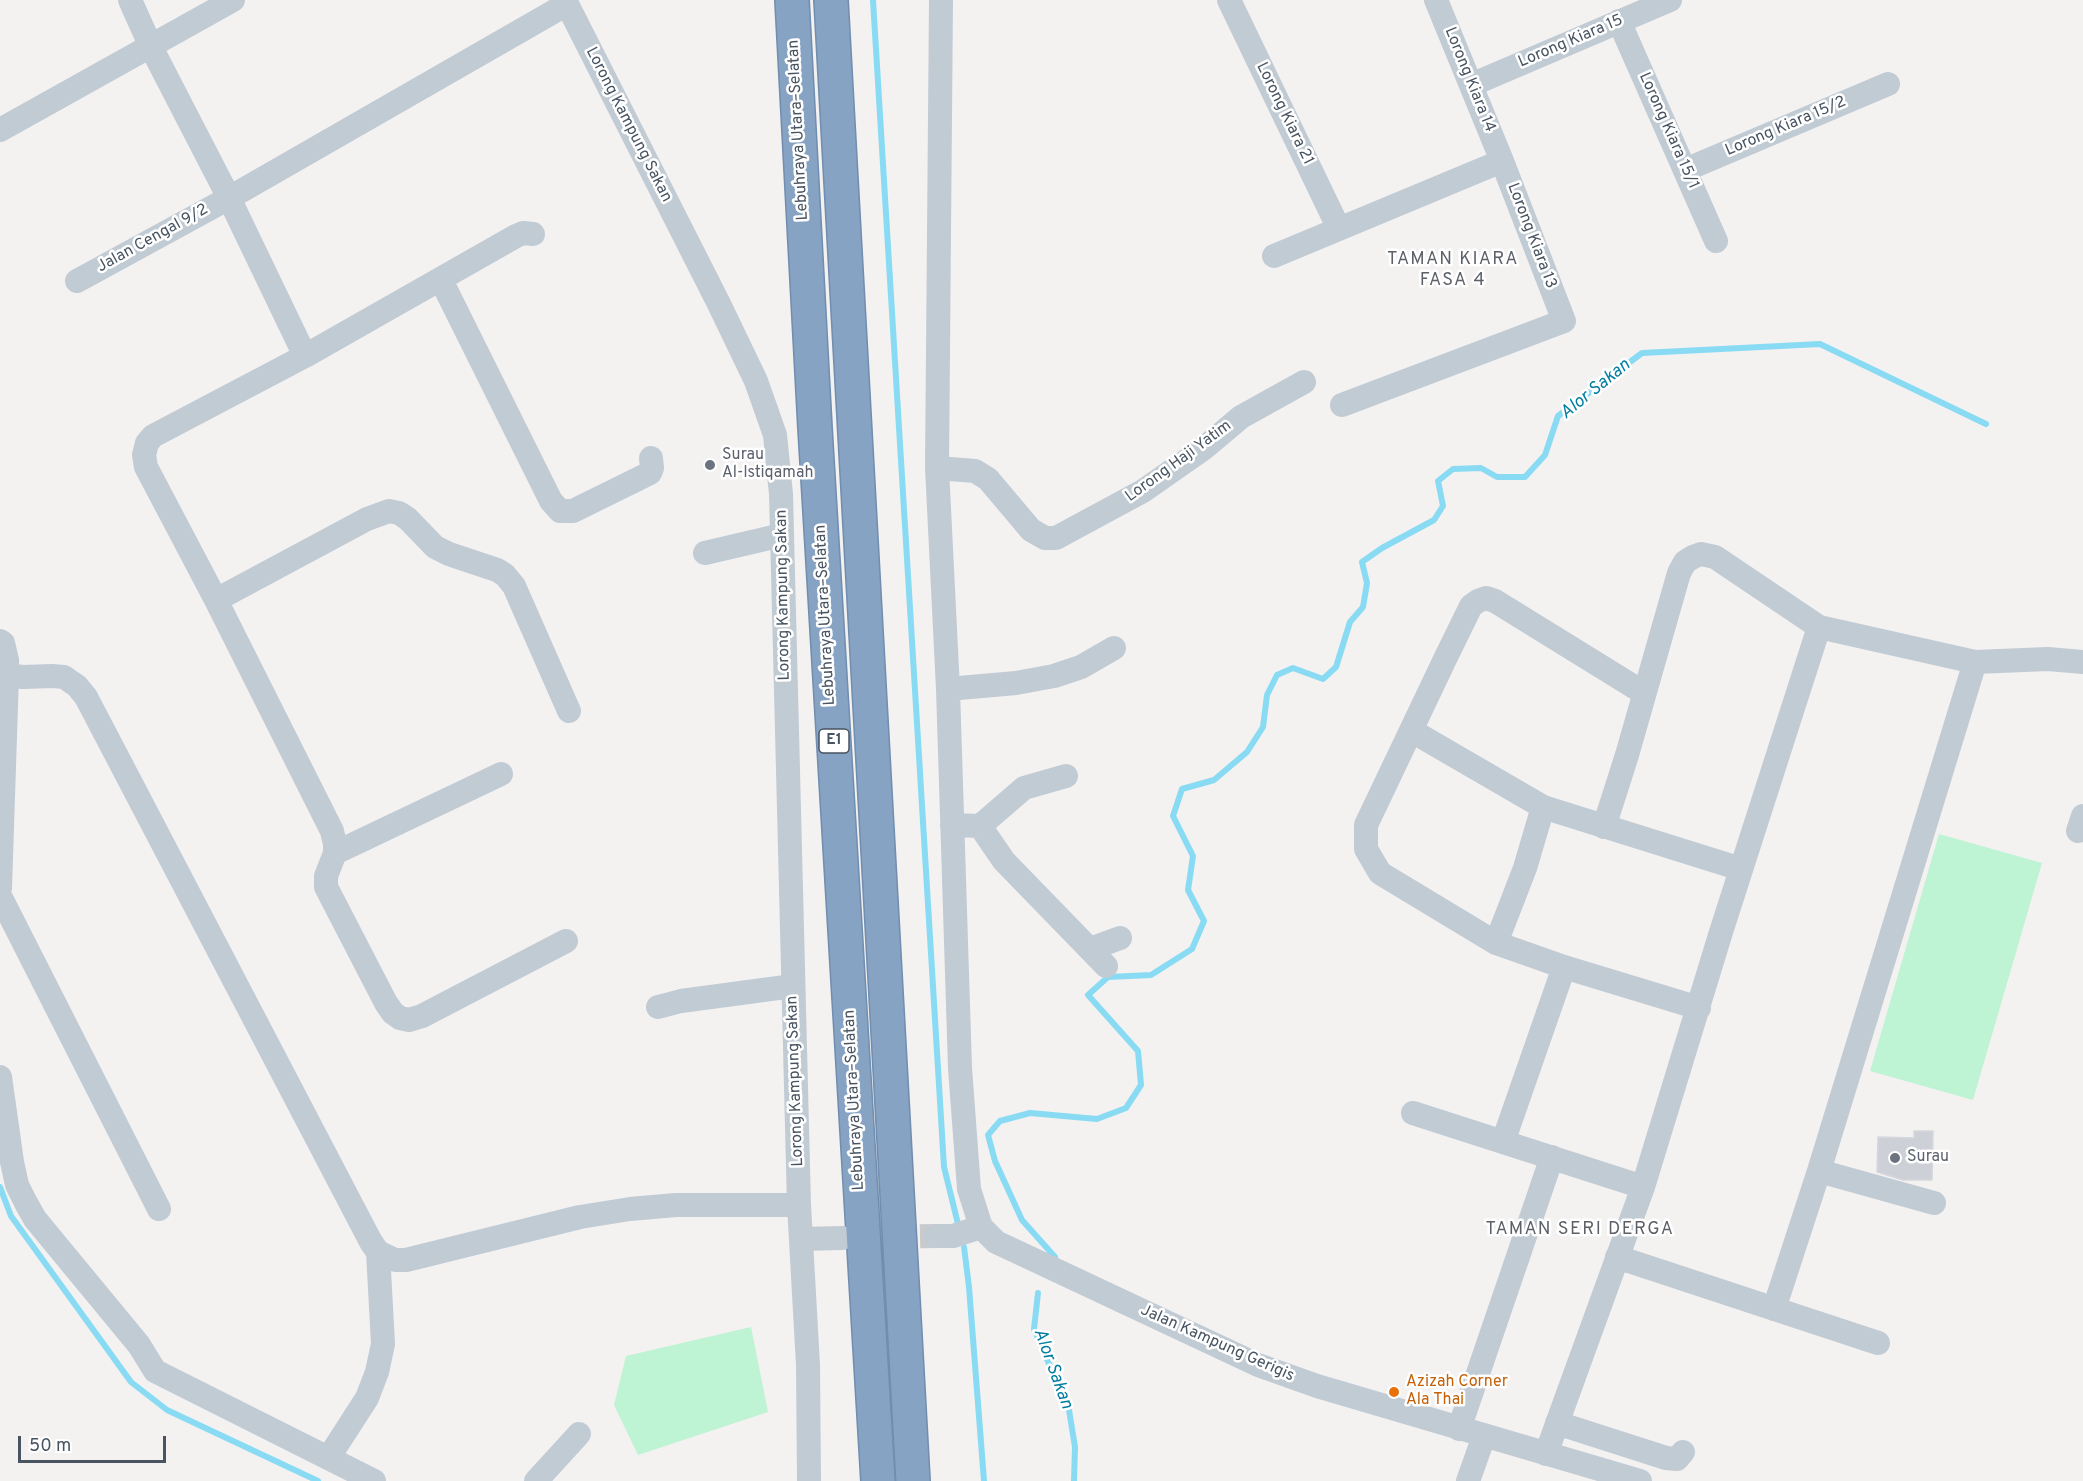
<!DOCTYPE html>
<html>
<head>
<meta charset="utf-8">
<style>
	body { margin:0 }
	#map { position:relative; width:2083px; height:1481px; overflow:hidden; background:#f4f1f1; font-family:Overpass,sans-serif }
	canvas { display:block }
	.scale { position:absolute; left:18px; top:1436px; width:148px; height:27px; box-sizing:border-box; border:3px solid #485461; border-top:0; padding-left:8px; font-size:18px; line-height:21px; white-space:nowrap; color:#485461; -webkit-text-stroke:4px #fff; paint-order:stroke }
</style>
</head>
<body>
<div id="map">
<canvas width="2083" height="1481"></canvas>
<div class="scale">50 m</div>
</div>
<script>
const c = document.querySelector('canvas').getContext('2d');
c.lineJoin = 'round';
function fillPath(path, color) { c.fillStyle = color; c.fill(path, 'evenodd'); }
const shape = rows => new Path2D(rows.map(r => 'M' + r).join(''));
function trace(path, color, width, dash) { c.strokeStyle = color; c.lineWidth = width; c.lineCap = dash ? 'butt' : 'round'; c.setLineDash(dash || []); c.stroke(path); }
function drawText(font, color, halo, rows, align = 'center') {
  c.font = font + ' Overpass,sans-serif'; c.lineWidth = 5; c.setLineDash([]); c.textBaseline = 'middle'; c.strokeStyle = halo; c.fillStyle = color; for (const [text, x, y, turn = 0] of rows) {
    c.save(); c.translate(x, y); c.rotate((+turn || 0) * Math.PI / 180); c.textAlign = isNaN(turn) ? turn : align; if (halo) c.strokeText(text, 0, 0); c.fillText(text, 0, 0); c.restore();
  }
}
fillPath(shape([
	[1939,834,2042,863,1973,1100,1870,1071],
	[751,1327,768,1412,638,1455,614,1405,626,1356]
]), '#bef3d4');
trace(shape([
	[873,0,944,1167,958,1224],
	[0,1187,11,1216,131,1382,167,1410,318,1481],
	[964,1247,969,1287,984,1481],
	[1055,1257,1022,1220,995,1161,988,1135,1000,1121,1030,1113,1097,1119,1126,1108,1141,1085,1138,1051,1088,995,1108,977,1151,975,1192,949,1204,921,1188,890,1193,856,1173,816,1182,789,1214,780,1247,752,1263,727,1267,695,1277,675,1293,668,1323,679,1336,667,1350,622,1363,607,1367,583,1362,562,1382,548,1434,520,1443,506,1438,481,1453,469,1481,468,1497,477,1525,477,1545,455,1558,416,1642,353,1820,344,1986,424],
	[1038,1293,1034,1329,1069,1410,1075,1447,1074,1481]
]), '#88dbf3', 6);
const building = shape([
	[1914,1131,1933,1131,1932,1180,1903,1180,1877,1172,1878,1137,1914,1138,1914,1131]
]);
fillPath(building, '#cdd0d6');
trace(building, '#d5d7dd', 1.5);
trace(shape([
	[848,1238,936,1236]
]), '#c9cacd', 24, [24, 12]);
const highway = shape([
	[792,0,815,428,878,1481],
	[831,0,913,1481]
]);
trace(highway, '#718daf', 36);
trace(shape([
	[130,0,151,47,229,198,305,356],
	[565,0,719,304,756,381,775,435,781,494,799,1205,808,1365,809,1481],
	[941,0,937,468,948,689,960,1068,969,1189,981,1227,996,1242,1258,1365,1317,1386,1640,1481],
	[1229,0,1339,229],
	[1436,0,1502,161],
	[1619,21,1716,241],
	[1471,85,1670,0],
	[0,130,233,0],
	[1685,170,1888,84],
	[533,234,523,233,516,236,305,356,153,436,147,443,144,455,146,467,216,600,332,831,335,844,335,853,326,876,326,887,386,1003,393,1013,400,1018,409,1020,422,1016,566,941],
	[1274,256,1502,161,1564,321,1342,405],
	[441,280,551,501,560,511,573,511,650,473,652,468,651,458],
	[77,281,229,198,567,4],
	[937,468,975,471,988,479,1031,530,1045,538,1056,538,1143,491,1203,449,1241,417,1304,382],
	[705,553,782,535],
	[216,600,367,519,389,511,399,513,408,519,435,547,449,554,497,570,505,575,514,586,569,711],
	[0,641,3,643,7,660,7,675,0,888],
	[7,675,23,677,52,676,64,677,77,686,86,697,371,1242,378,1252,395,1260,406,1260,580,1217,630,1209,676,1205,799,1205],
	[948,689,1016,683,1054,676,1081,667,1114,648],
	[1644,693,1495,601,1486,598,1478,601,1471,606,1446,657,1366,825,1366,849,1380,873,1496,943,1564,967,1699,1008],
	[1412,731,1543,807,1741,869],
	[952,825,980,826,1004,861,1106,966],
	[980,826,1024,788,1066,776],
	[1604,827,1627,755,1679,573,1685,562,1693,557,1701,554,1715,557,1819,627,1975,662,2048,659,2083,662],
	[2078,831,2083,816],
	[335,853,501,774],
	[0,896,159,1209],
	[1496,943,1525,868,1543,807],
	[1090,949,1120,938],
	[658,1007,681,1001,793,986],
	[0,1077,12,1162,17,1185,26,1203,35,1219,139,1345,155,1371,374,1481],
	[1413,1113,1643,1187],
	[1503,1142,1564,967],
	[1819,1171,1934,1203],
	[936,1236,953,1236,981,1227],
	[801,1239,842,1238],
	[1617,1257,1878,1343],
	[1774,1309,1819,1171,1975,662],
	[1557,1423,1666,1458,1677,1459,1683,1452],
	[1459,1429,1552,1157],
	[1546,1454,1643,1187,1721,932,1819,627],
	[329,1457,367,1398,377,1372,383,1344,378,1252],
	[536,1481,579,1434],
	[1468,1481,1484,1436]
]), '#c1cbd4', 24);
trace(highway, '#86a3c3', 33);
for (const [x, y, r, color] of [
	[710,465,6,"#6b7280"],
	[1895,1158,6,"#6b7280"],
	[1394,1392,6,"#e8710a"]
]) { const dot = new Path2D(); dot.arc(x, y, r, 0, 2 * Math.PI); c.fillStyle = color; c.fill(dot); trace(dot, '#fff', 2); }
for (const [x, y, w] of [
	[834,741,30]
]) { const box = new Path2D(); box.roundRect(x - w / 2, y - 12, w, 24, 4.5); c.fillStyle = '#fff'; c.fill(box); trace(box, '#485461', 1.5); }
drawText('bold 15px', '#485461', null, [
	["E1",834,741]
]);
drawText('16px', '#485461', '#fff', [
	["Lorong Kiara 15",1571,42,-23],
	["Lorong Kiara 14",1469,80,68],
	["Lorong Kiara 21",1284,114,64],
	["Lorong Kampung Sakan",628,125,63],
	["Lorong Kiara 15/2",1786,127,-23],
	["Lebuhraya Utara–Selatan",799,130,-93],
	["Lorong Kiara 15/1",1668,131,66],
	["Lorong Kiara 13",1531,236,69],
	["Jalan Cengal 9/2",153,239,-29],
	["Lorong Haji Yatim",1179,462,-36],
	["Lorong Kampung Sakan",784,595,-91],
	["Lebuhraya Utara–Selatan",826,615,-93],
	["Lorong Kampung Sakan",796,1081,-92],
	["Lebuhraya Utara–Selatan",855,1100,-93],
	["Jalan Kampung Gerigis",1217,1344,24]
]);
drawText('16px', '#5b616d', '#fff', [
	["Surau",722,456],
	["Al-Istiqamah",722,474],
	["Surau",1907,1158]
], 'left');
drawText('16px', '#c56008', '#fff', [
	["Azizah Corner",1406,1383],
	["Ala Thai",1406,1401]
], 'left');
c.letterSpacing = '1.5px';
drawText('18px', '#5d6167', '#fff', [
	["TAMAN KIARA",1453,260],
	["FASA 4",1453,281],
	["TAMAN SERI DERGA",1580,1230]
]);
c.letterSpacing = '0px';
drawText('italic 18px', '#037da1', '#fff', [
	["Alor Sakan",1596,390,-39],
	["Alor Sakan",1052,1369,70]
]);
</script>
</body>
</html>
